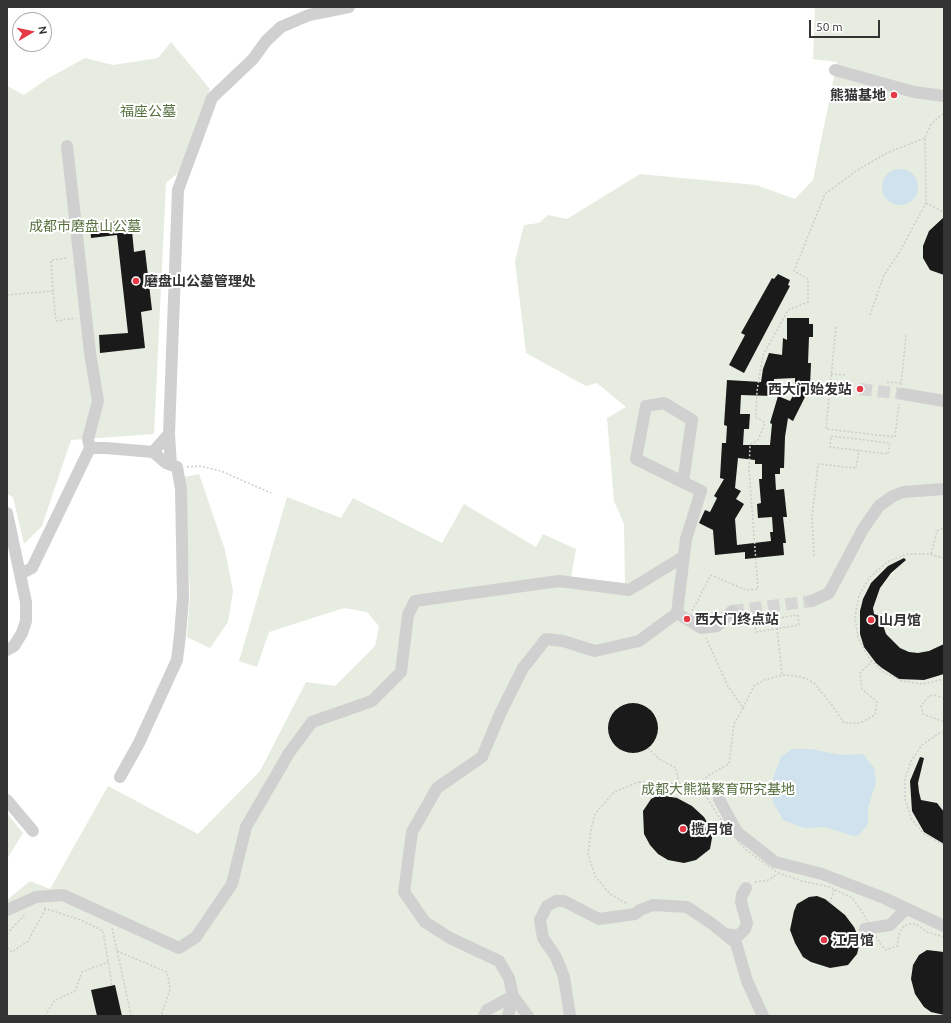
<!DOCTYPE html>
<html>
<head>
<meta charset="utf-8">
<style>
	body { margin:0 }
	#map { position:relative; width:951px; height:1023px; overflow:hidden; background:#fff; font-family:Ubuntu,sans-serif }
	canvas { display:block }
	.frame { position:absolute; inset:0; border:8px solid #333; pointer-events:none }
	.north { position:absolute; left:12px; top:12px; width:40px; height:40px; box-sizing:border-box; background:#fff; border:1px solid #adadad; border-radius:50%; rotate:81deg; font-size:11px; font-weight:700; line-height:16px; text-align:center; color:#333 }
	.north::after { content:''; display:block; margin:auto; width:14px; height:18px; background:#e63946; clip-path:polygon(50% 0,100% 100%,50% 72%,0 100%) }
	.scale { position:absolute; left:809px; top:20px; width:71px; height:18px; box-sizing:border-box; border:2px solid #333; border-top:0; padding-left:5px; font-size:12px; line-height:14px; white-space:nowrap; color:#333; -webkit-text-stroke:3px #fff; paint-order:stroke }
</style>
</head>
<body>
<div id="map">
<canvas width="951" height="1023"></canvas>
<div class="frame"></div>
<div class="north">N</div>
<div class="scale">50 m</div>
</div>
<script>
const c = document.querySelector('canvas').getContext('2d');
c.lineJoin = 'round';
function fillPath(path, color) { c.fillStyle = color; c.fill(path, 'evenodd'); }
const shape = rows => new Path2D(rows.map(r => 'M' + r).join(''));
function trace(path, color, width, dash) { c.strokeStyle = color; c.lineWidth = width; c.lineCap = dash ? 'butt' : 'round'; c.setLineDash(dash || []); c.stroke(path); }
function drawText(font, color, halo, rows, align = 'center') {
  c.font = font + ' Ubuntu,"Noto Sans SC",sans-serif'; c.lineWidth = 4; c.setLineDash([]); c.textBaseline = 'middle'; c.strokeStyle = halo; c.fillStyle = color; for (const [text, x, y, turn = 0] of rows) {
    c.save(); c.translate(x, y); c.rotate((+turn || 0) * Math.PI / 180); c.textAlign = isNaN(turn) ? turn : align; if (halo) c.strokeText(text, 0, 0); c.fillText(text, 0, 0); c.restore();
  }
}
fillPath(shape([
	[815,7,944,7,944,1016,7,1016,7,900,30,881,50,889,108,786,198,834,260,771,306,682,335,686,375,646,379,626,367,612,344,608,269,632,257,667,239,661,287,497,341,518,353,498,442,543,464,504,536,547,543,534,576,549,571,577,625,583,624,524,614,501,607,418,626,407,597,383,586,386,526,353,515,261,524,225,539,223,548,215,567,219,640,174,756,185,795,199,813,180,837,62,813,59],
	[171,42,210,89,178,173,166,183,154,434,71,440,42,526,24,544,13,497,7,494,7,86,24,95,47,79,85,58,113,65,158,58],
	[199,474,225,550,233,591,228,622,210,648,187,637,190,594,184,477],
	[7,813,23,833,7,859]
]), '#e6ecdf');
fillPath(shape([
	'882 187a18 18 0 1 1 36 0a18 18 0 1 1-36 0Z',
	[792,749,810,749,841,755,863,754,874,768,876,783,868,807,868,824,859,835,853,836,826,827,804,828,783,820,773,802,772,781,781,757]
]), '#cfe2ee');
fillPath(shape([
	[944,217,944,275,930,270,923,258,923,246,929,231],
	[131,220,134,252,145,250,152,310,141,312,145,348,100,353,99,335,128,333,117,235,91,238,90,223],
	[778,274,790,280,788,285,790,286,744,373,729,365,745,335,741,333,772,278,774,279],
	[787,318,809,318,809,324,813,324,813,337,809,337,808,363,811,363,810,387,793,421,788,418,785,437,784,468,780,468,780,474,775,474,776,490,784,489,787,517,783,517,786,543,783,543,784,555,745,559,745,552,715,555,713,530,699,523,705,510,710,512,717,498,714,496,724,479,720,478,722,443,726,443,727,426,724,425,727,380,761,382,763,369,769,353,782,355,783,338,787,340],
	[795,378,795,392,790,401,778,396,770,423,772,424,770,445,743,445,744,429,749,429,750,414,740,414,741,395,773,396,774,379],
	[738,458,755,460,755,464,762,464,762,479,759,479,761,503,757,504,758,518,772,517,773,532,770,532,771,541,737,545,735,519,744,504,736,499,741,491,735,488],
	[904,558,906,560,891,573,880,588,873,608,874,614,880,616,886,634,900,648,909,652,918,653,929,651,944,644,944,674,924,680,899,679,882,668,876,663,864,647,860,634,860,611,863,599,871,583,888,566],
	'608 728a25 25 0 1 1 50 0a25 25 0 1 1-50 0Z',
	[920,757,924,758,918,783,919,792,921,800,937,803,944,812,944,844,924,832,912,811,910,781],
	[659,795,677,798,692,806,704,817,711,829,712,838,710,849,696,860,684,863,668,860,658,854,650,845,644,834,643,811,651,799],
	[817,896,825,899,845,915,854,927,858,936,859,946,857,954,848,965,830,968,811,962,803,957,795,943,790,930,794,911,797,904,809,897],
	[927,950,944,952,944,1015,931,1012,924,1007,915,994,911,979,913,965,919,955],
	[115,985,122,1016,97,1016,91,990]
]), '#1a1a1a');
trace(shape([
	[860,389,903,394],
	[732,611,812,601]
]), '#d6d6d6', 12, [12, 6]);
trace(shape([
	[926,203,944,212],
	[53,291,51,260,68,258],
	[7,295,53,291,56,321,76,318],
	[870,315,884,275,899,253,926,203,925,138,931,124,944,113],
	[836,327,826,429,895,437,899,404],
	[831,374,845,375],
	[887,382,901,383],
	[901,385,906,335],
	[831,436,890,443,888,454,830,447,831,436],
	[187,467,200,466,221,471,271,493],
	[931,554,937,531,944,527],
	[814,556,812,518,818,464,856,468,859,450],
	[944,558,929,554,907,554,887,562,870,577,859,595,855,617,858,638,868,657,883,672,902,681,923,684,944,679],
	[692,611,711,575,746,590,758,589,749,469,750,445,758,440,765,423,756,417,757,391,763,355,788,310,808,302,808,279,794,271,825,194,856,171,887,153,925,138],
	[777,613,778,618],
	[798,615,799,625,756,632,754,622,798,615],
	[777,628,782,674],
	[944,698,934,695,929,696,921,706,923,714,944,722],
	[743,708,754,686,764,680,782,675,796,676,807,679,814,683,831,704,844,723,860,723,875,715,877,702,862,689,860,673,872,661],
	[944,732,938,734,922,745,911,761,905,780,905,799,911,818,923,833,944,845],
	[648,748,659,759,676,768,679,784,677,798],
	[694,789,709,775,729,764,734,724,743,708,728,686,706,638],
	[755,882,769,880,777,874],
	[626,903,610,894,595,876,588,854,591,830,595,814,614,792,639,782],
	[830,903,834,890],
	[44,908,81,920,103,931,112,985],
	[112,928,131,1015,130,1016],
	[7,934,26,913],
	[7,948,12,952,28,941,46,908],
	[117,951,167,972,170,989,161,1016],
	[45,1016,54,1001,75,991,82,972,108,962]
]), '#cdcdcd', 1.5, [2, 2]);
trace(shape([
	[835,70,914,92,944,96],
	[67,146,90,353,98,401,88,439,90,448],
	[903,394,944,401],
	[169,434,171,465],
	[7,513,20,574,32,568,90,448,106,448,153,452,169,434,178,190,212,98,253,59,266,41,281,27,309,15,349,7],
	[812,601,829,593,863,529,879,506,893,496,903,492,944,489],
	[677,613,686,539,701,491,636,459,646,406,664,403,692,420,683,482],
	[7,650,14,646,22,633,26,621,26,602,20,574],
	[120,777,139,743,177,660,180,635,183,598,181,489,177,467,166,463,153,452],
	[719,799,737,832,775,862,822,874,884,898,944,926],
	[7,800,33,831],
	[7,910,36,897,63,895,179,948,196,937,232,884,246,827,289,753,312,722,372,701,401,672,408,615,415,601,559,581,629,590,683,557],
	[865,929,890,925,906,909],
	[725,934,738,936,745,929,747,923,741,902,742,895,746,888],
	[484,1016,487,1010,513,996,528,1016],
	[508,1016,513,996,509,978,499,961,450,938,425,922,404,892,412,832,437,788,482,757,500,714,523,668,546,639,563,641,595,651,639,641,677,613,701,628,717,626,732,611],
	[570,1016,564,977,556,957,543,938,540,920,547,906,556,901,564,901,599,919,635,914,640,910,653,905,687,907,711,923,736,943,747,981,763,1016]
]), '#d0d0d0', 12);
trace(shape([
	[639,782,679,784,692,788,707,798,721,820,745,849,778,873,802,881,830,887,852,898,861,910,881,945,886,950,897,946,899,935,903,927,908,924,916,924,927,932,944,937]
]), '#cdcdcd', 1.5, [2, 2]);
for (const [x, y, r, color] of [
	[894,95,4,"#e63946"],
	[136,281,4,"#e63946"],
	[860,389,4,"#e63946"],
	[687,619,4,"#e63946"],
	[871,620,4,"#e63946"],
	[683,829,4,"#e63946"],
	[824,940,4,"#e63946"]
]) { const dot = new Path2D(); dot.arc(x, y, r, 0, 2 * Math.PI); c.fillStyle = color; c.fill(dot); trace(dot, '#fff', 1.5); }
drawText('bold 14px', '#333', '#fff', [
	["熊猫基地",886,95,"right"],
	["磨盘山公墓管理处",144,281],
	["西大门始发站",852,389,"right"],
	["西大门终点站",695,619],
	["山月馆",879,620],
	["揽月馆",691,829],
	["江月馆",832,940]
], 'left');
drawText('14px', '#56703f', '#fff', [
	["福座公墓",148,111],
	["成都市磨盘山公墓",85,226],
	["成都大熊猫繁育研究基地",718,789]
]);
</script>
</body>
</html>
